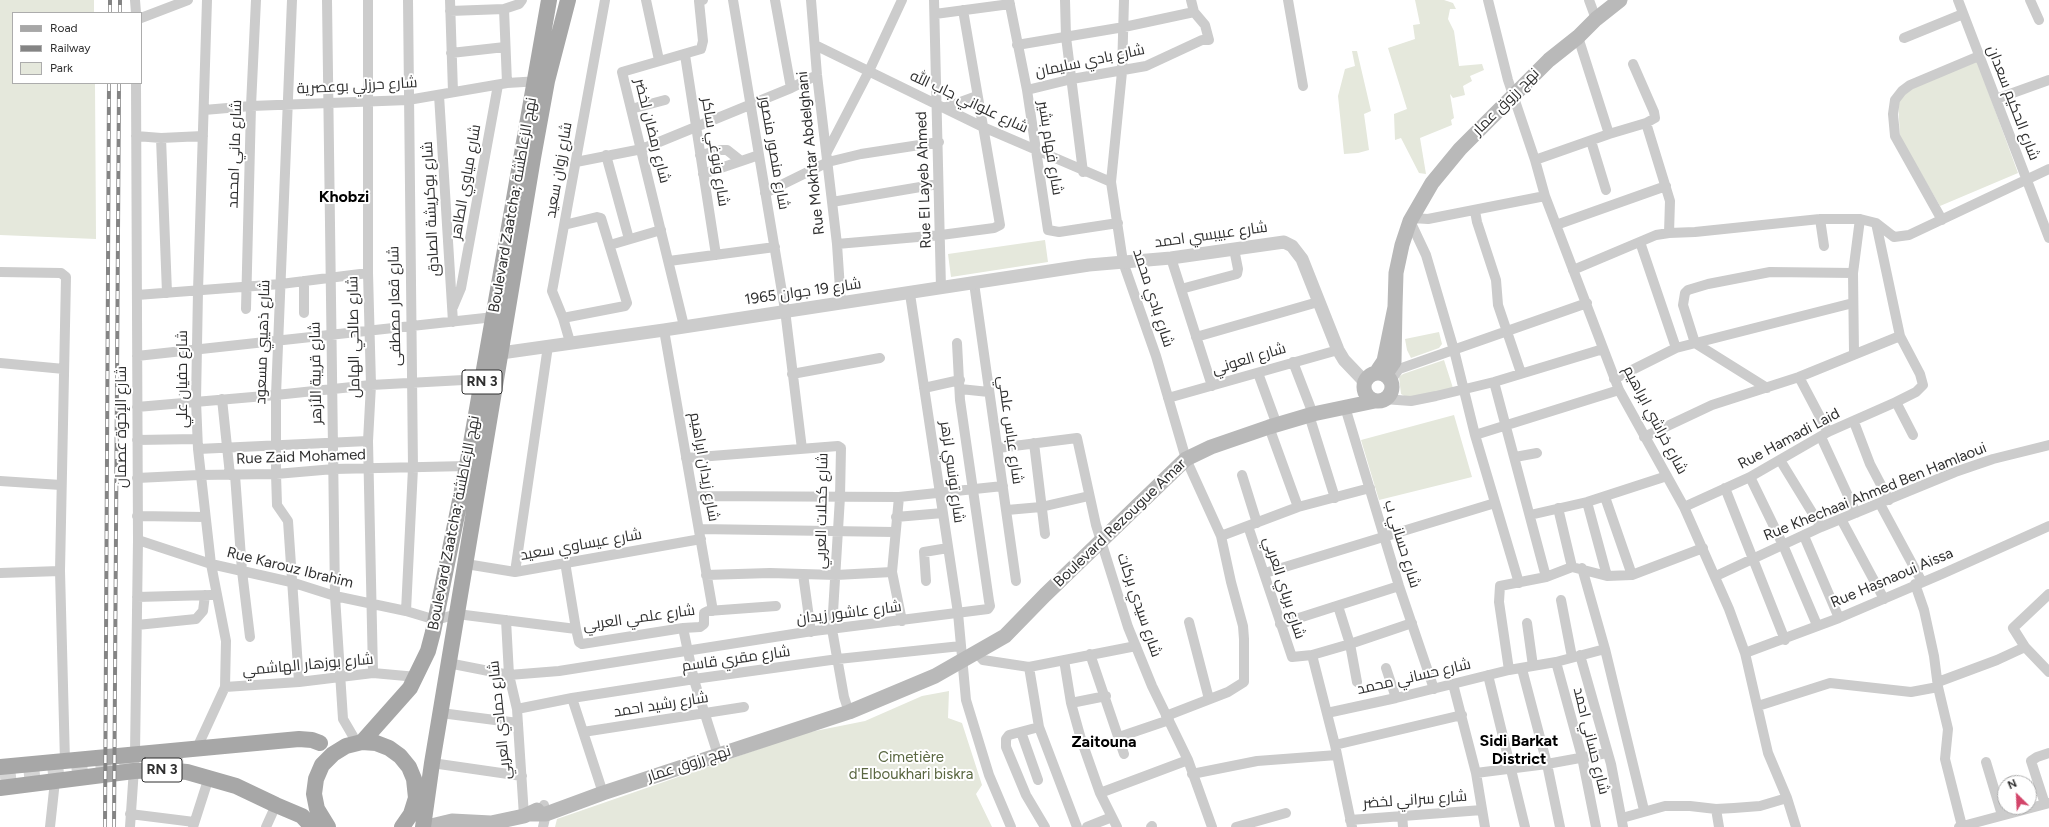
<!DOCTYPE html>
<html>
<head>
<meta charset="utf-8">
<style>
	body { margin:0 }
	#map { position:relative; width:2049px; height:827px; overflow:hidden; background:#fff; font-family:Figtree,sans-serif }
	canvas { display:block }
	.legend { position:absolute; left:12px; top:12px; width:130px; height:72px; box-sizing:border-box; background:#fff; border:1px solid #acacac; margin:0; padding:5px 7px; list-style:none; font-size:12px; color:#2f2f2f }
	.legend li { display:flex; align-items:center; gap:8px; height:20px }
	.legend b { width:20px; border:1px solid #acacac }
	.north { position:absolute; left:1997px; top:775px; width:40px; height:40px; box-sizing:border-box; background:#fff; border:1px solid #acacac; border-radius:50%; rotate:336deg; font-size:11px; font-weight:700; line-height:16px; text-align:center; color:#2f2f2f }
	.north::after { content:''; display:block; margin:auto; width:14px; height:18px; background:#d3456a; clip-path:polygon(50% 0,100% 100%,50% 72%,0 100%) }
</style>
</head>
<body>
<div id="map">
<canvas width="2049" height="827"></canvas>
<ul class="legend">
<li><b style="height:5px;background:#a7a7a7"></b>Road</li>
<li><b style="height:5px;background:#848484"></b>Railway</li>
<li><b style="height:11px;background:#e5e8dc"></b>Park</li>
</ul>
<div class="north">N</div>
</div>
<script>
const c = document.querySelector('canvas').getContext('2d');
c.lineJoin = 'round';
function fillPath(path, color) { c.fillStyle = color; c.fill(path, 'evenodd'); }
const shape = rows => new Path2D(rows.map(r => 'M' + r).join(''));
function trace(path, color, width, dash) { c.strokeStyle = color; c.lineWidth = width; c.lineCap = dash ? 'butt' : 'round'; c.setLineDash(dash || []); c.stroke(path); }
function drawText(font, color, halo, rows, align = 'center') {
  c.font = font + ' Figtree,Cairo,sans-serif'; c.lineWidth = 4; c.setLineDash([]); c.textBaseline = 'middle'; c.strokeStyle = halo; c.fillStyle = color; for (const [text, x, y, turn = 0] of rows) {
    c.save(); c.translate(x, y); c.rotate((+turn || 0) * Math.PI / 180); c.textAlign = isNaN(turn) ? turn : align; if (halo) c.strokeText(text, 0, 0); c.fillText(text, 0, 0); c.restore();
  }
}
fillPath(shape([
	[0,0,94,0,94,13,13,13,13,83,95,83,96,239,0,235],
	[1415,0,1444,0,1453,3,1456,9,1450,9,1448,19,1454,31,1459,66,1482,64,1484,70,1470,76,1472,81,1463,86,1465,95,1453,98,1450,94,1454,118,1451,120,1452,125,1420,138,1426,174,1419,173,1401,138,1395,140,1394,114,1407,109,1388,48,1415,39,1413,25,1420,24],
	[1352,51,1357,51,1371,111,1364,114,1369,150,1358,153,1344,154,1338,96,1345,69,1355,66],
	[1977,61,2018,173,1940,206,1900,137,1898,100,1905,90],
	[1045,240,1048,262,951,277,948,254],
	[1439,332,1442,344,1439,348,1411,358,1407,350,1405,339],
	[1444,360,1453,388,1408,398,1401,394,1399,377,1403,374],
	[1454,415,1472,477,1379,500,1361,440],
	[949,691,948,718,962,723,982,785,976,794,992,827,555,827,557,819,805,733,865,721,922,696]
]), '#e5e8dc');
trace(shape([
	[0,777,184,758]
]), '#d5d5d5', 16, [16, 8]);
trace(shape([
	[135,0,136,13],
	[292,0,276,395,276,474,277,505,288,521,299,682],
	[327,0,335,596,343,719,357,743],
	[368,0,368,273,371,385,368,441,373,673],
	[450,0,453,92],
	[646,0,659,60],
	[733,0,785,310,802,449],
	[775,0,791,88],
	[811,0,817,75,837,244,841,304],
	[934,0,941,288],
	[1009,0,1027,90,1048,230,1059,232,1118,223],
	[1065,0,1066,37,1083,172],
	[1124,0,1122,72,1111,182,1123,262,1156,356,1186,459,1221,536,1231,582,1243,626,1244,639,1244,682,1228,692,1166,716],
	[1288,0,1303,86],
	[1488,0,1508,80,1535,160,1545,196,1619,390,1684,507,1729,609,1745,653,1768,753,1787,798,1796,827],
	[1589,0,1596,19],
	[1958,0,2049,238],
	[2030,0,2039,20],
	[504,9,507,83],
	[450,11,504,9,519,4,522,0],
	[935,14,1010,4],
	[141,18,188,0],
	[1904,38,1963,14],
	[815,45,983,127,1111,182],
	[1017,45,1124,27,1194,12],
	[451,53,505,47],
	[685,55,716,255],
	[1027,90,1072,79,1146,66,1202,40,1209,40,1205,25,1194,12,1191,0],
	[439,95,453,322],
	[1996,99,2049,80],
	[944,108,977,96],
	[631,109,665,100],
	[204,110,251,106,408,100,507,83,540,81],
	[1646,123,1670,201,1669,233],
	[1609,134,1646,123,1655,118,1654,112,1633,64],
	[136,136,161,138,203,136],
	[161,138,167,293],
	[1591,141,1606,190],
	[827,152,869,71,902,0],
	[606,155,629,239],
	[700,155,721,150,727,150,741,161],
	[1535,160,1609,134,1578,37],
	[576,162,642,149,791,88,817,75],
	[703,174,759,155],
	[765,193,828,162,861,154,939,142],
	[832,202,938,184],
	[1475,211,1477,222,1496,280,1498,305,1521,373],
	[1412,218,1428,219,1545,196],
	[1820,219,1824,246],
	[1942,220,1895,136,1893,114,1895,100,1902,91,1910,85,1979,56],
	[1410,221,1426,255,1454,350,1475,435,1519,583],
	[1556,225,1666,186],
	[1640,242,1676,348],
	[837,244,941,235,994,228,1000,225,963,10],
	[610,245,661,230],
	[1171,258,1212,386],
	[669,261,775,247],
	[1573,270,1656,235,1669,233,1695,232,1820,219,1860,219,1876,223,1894,237,1909,235,2049,169],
	[0,272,61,273,66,277,60,571,65,762],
	[974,283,1016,581],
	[1181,289,1237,274,1238,269,1234,249],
	[910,294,958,613,966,700,989,775,1011,827],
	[137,295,281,284,368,273],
	[453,307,461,288,498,85],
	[246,309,251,106,256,0],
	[304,313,304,281],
	[563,318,625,306,627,303,601,218,597,217,564,225],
	[684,326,622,72,701,49,703,41,699,1,703,0],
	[664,330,713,611],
	[1196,337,1318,302],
	[570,342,563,318,552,291,553,286,605,0],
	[1854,353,1853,273,1860,219],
	[137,356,494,317],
	[1293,362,1313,414],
	[0,363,64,369],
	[1258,373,1277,425],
	[792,374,880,358],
	[1614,379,1676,348,1853,303],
	[1391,380,1399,369,1587,303],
	[1494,382,1546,577],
	[924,388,960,380],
	[1767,388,1695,343,1683,305,1685,293,1688,290,1708,284,1770,272,1853,273],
	[960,389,989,392],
	[1168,398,1338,350],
	[222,399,230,475],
	[1384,399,1411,401,1436,396,1494,382,1603,349],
	[1896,402,1916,392,1923,385,1920,374,1900,336],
	[137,407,276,395,371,385,482,379],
	[1345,407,1399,586,1434,689],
	[1309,415,1335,498],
	[1854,422,1870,464,1889,500],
	[1269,427,1298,507],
	[1828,432,1799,377,1900,336,1876,223],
	[1475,435,1619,390],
	[1644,437,1712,405,1799,377],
	[1821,437,1856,513],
	[137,440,197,439],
	[1034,443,1045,534],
	[998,448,1077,438,1096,525,1128,627,1152,686,1188,760,1212,827],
	[198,449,368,441],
	[1515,457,1537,453],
	[686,458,838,446,841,448,840,497,832,629,844,697,849,712],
	[1780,460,1821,527],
	[235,475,242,571,250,637],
	[1242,475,1257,523],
	[1750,477,1783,545,1817,625],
	[137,478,199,475,276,474,334,469,467,466],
	[0,481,61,485],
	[1725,488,1785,640],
	[693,496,899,497,1003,486],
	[899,497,892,572,902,621],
	[1605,497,1632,575],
	[1587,502,1607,576],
	[1880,504,1922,582],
	[1684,507,1750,477,1828,432,1896,402,1913,435],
	[1558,508,1572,567],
	[1007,510,1041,507,1089,496],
	[1530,515,1587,502,1667,476],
	[137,516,205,517],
	[896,517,943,513],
	[1841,519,1884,599],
	[1248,526,1292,657,1312,655,1350,644,1412,623],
	[699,529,894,532],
	[1221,536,1298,507,1370,488],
	[1804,536,1839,618],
	[138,540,211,564,291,582,335,596,406,611,436,620,457,614,576,629,579,642,582,644,683,628,700,627,704,624,704,613,708,611,776,606],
	[565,562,576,629],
	[466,564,515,572,701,539],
	[1582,568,1605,649,1644,810],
	[515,572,548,346],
	[0,573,60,571],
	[1265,573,1495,503],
	[803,574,811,632],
	[706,575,770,573,836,575,892,572],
	[1716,576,1821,527,1955,472,1993,459,2049,445],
	[926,581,924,552,948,548],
	[1915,584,1924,610,1934,656,1938,687,1948,729,1945,759,1962,826],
	[2049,594,2013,628,2025,647,2049,672],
	[137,597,211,595],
	[1561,600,1572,657],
	[1338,606,1350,644,1357,682],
	[406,611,413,468,408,0],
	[506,620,509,675,517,709,524,816],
	[1189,622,1209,699],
	[1527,623,1533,666],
	[1280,624,1399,586],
	[137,625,196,619,203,611,205,595],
	[683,628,694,680,718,755],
	[977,653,983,660,1029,667,1136,646],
	[1745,653,1839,618,1942,574,2049,526],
	[1090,654,1124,754],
	[1312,655,1335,745,1352,827],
	[1580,655,1611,764,1623,827],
	[1064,660,1071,703,1081,739,1100,793,1117,827],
	[1556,662,1582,757,1596,827],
	[448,663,509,675,559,671,806,632,988,609,990,606,989,601,960,400,957,343],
	[1029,667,1039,727,1077,827],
	[1386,668,1396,698],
	[1522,669,1547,764,1560,827],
	[1509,670,1499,602,1500,586,1546,577,1572,567,1607,576,1632,575,1703,548],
	[1488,675,1525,827],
	[1938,682,1997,660,2025,647],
	[1453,684,1476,773,1485,827],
	[225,687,299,682,373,673,417,677],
	[572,698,603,793],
	[1071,703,1106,696],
	[1758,706,1830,683,1911,692,1938,687],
	[517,709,572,698,701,678,838,659,961,646],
	[441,713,518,723],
	[1327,713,1396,698,1509,670,1556,662,1605,649],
	[1039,727,1009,735,1006,739,1006,747,1026,795,1045,827],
	[583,732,744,707],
	[1021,732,1038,780],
	[1119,737,1169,720],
	[1335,745,1462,715],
	[196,750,225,687,226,641,211,564,198,449,196,401,198,291,207,0],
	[1986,762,2002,815],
	[432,763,522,776],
	[1476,773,1547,764,1607,753],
	[1192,774,1257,761,1337,755],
	[1100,793,1188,760],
	[2045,804,2031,761,2037,757,2049,753],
	[1716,809,1719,827],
	[130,814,194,822],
	[1402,814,1403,827],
	[1622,818,1665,806,1690,806,1716,809,1734,808,1760,806,1787,798],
	[1350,820,1482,810],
	[50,827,55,781],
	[130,827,135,754,138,540,136,83],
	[193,827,209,777],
	[266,827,276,805],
	[543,827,546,814,544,805],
	[1087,827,1112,817],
	[1151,827,1152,826],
	[1236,827,1286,813],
	[1959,827,2049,803]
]), '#ccc', 10);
trace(shape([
	[492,352,501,353,664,330,1089,265,1171,258,1284,242,1292,246,1302,259,1338,350,1344,360,1364,381]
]), '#ccc', 13);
trace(shape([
	[1395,307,1396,273,1402,245,1410,221,1432,183,1460,149,1549,60,1578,37,1596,19,1620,0],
	'1364 387a14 14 0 1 1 28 0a14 14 0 1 1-28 0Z',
	[1376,373,1384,361,1395,307,1394,362,1385,375],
	[529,814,546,814,603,793,849,712,935,676,1005,636,1045,595,1186,459,1211,447,1269,427,1313,414,1375,401],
	[427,827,452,821,491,823,524,816,537,810]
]), '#b9b9b9', 15);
trace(shape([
	[362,742,410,688,428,651,433,632,467,466,549,0],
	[0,767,299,739,312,740,320,743],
	[0,788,134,771,163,770,187,772,236,786,276,805,302,816,312,827],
	[328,827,317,809,314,794,316,779,322,765,333,754,346,746,362,742,376,743,389,748,400,756,409,767,414,779,416,798,411,814,402,827],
	[423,827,432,763,533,158,547,81,568,0]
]), '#a7a7a7', 16);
const rail = shape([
	[110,13,110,0],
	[120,13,120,0],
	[105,827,109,83],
	[114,827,119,83]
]);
trace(rail, '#848484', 4);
trace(rail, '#fff', 2.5, [8]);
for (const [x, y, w] of [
	[482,382,40],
	[162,770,40]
]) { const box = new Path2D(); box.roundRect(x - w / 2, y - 12, w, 24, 3); c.fillStyle = '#fff'; c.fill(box); trace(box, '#2f2f2f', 1); }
drawText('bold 14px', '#2f2f2f', null, [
	["RN 3",482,382],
	["RN 3",162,770]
]);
drawText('15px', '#2f2f2f', '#fff', [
	["شارع بادي سليمان",1090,61,-12],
	["شارع حرزلي بوعصرية",357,86,-3],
	["شارع علواني جاب الله",969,102,25],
	["نهج رزوق عمار",1506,102,-45],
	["شارع الحكيم سعدان",2013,103,69],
	["شارع رمضان لخضر",652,131,76],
	["شارع فهام بشير",1050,148,81],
	["شارع ونوغي ساكر",715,152,81],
	["شارع منصور منصور",774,153,80],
	["Rue Mokhtar Abdelghani",811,153,-96],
	["شارع ماني امحمد",235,154,-88],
	["شارع زوان سعيد",559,170,-80],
	["Rue El Layeb Ahmed",924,180,-92],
	["شارع مياوي الطاهر",466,182,-80],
	["Boulevard Zaatcha; نهج الزعاطشة",513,205,-80],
	["شارع بوكريشة الصادق",431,209,-93],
	["شارع عبيبسي احمد",1211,235,-8],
	["شارع 19 جوان 1965",803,292,-8],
	["شارع بادي محمد",1153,298,72],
	["شارع قعار مصطفى",395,306,-91],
	["شارع صالحي الهامل",354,337,-91],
	["شارع ذهيبي مسعود",263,342,-88],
	["شارع العوني",1249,359,-17],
	["شارع قريبة الأزهر",316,373,-91],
	["شارع حفيان علي",183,379,-90],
	["شارع خراشي ابراهيم",1655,420,62],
	["شارع الإخوة عصمان",122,427,-90],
	["شارع عباس علمي",1010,430,82],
	["Rue Hamadi Laid",1789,439,-28],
	["Rue Zaid Mohamed",301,457,-2],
	["شارع زيدان ابراهيم",704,467,80],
	["شارع تونسي لزهر",952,472,82],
	["Rue Khechaai Ahmed Ben Hamlaoui",1875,492,-22],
	["شارع كحلات العربي",822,511,-89],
	["Boulevard Zaatcha; نهج الزعاطشة",454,523,-79],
	["Boulevard Rezougue Amar",1120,523,-44],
	["شارع حساني ب",1402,544,73],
	["شارع عيساوي سعيد",581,545,-10],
	["Rue Karouz Ibrahim",290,568,14],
	["Rue Hasnaoui Aissa",1892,578,-23],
	["شارع برباي العربي",1284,588,72],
	["شارع سيدي بركات",1139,605,71],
	["شارع عاشور زيدان",849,613,-7],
	["شارع علمي العربي",639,618,-8],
	["شارع مقري قاسم",736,659,-8],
	["شارع بوزهار الهاشمي",308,665,-5],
	["شارع حساني محمد",1414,677,-13],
	["شارع رشيد احمد",661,705,-9],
	["شارع حمادي العربي",500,720,-96],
	["شارع حساني احمد",1591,741,76],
	["نهج رزوق عمار",689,764,-18],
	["شارع سراني لخضر",1415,800,-4]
]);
drawText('15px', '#5a6741', '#fff', [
	["Cimetière",911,758],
	["d'Elboukhari biskra",911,775]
]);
drawText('bold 16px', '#000', '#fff', [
	["Khobzi",344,197],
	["Sidi Barkat",1519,741],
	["District",1519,759],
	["Zaitouna",1104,742]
]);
</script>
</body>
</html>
